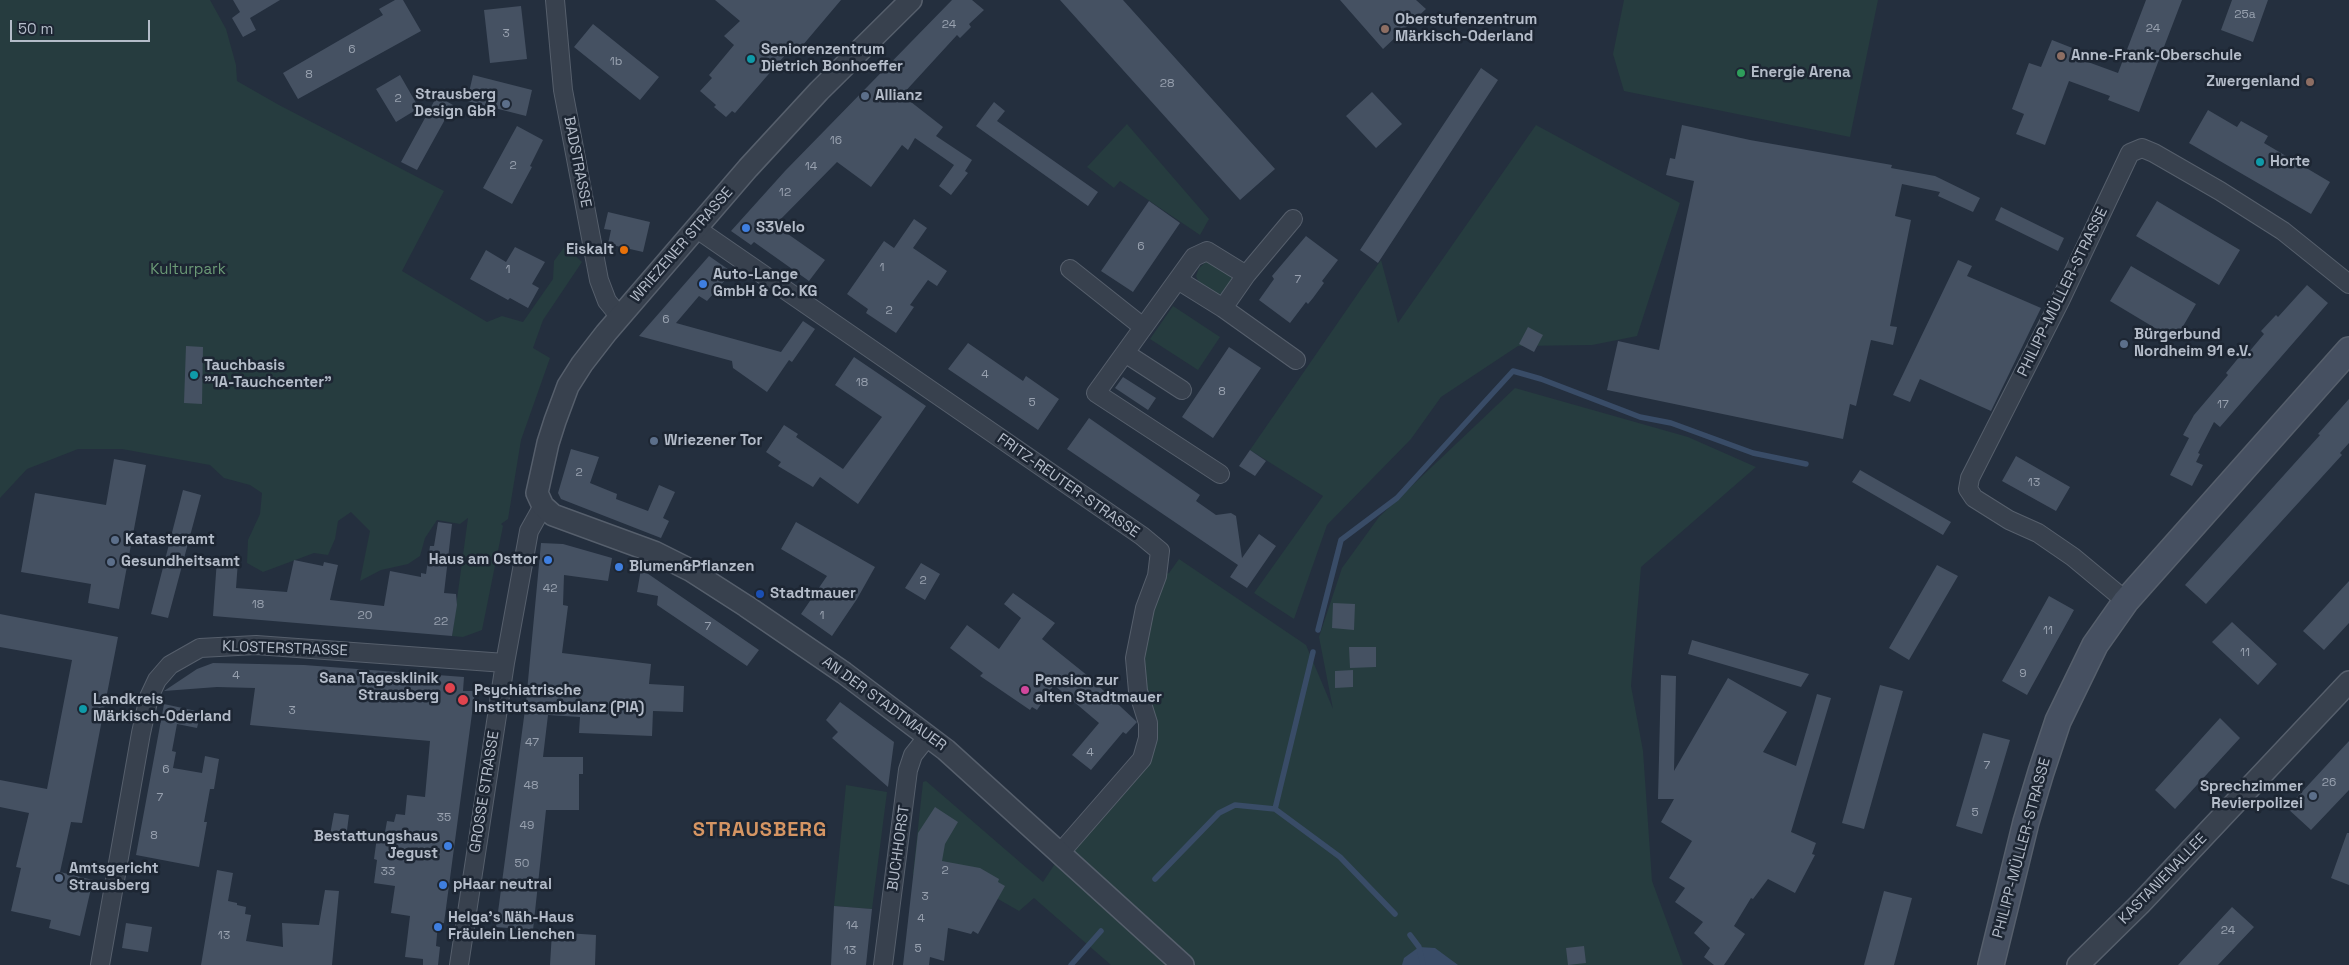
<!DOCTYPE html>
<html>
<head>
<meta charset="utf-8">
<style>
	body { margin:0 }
	#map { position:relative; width:2349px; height:965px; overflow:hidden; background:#242f3e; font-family:"Space Grotesk",sans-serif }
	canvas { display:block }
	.scale { position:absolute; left:10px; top:20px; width:140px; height:22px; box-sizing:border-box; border:2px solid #b4bcc9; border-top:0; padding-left:6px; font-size:15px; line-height:18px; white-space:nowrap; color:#b4bcc9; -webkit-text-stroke:4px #1d2633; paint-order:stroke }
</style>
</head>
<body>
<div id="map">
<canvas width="2349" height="965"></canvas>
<div class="scale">50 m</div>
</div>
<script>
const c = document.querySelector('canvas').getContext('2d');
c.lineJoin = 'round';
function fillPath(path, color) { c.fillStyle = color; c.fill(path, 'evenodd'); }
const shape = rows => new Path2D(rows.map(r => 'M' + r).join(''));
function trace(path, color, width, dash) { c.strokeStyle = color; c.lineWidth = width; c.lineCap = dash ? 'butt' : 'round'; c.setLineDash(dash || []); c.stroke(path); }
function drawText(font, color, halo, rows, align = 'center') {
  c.font = font + ' "Space Grotesk",sans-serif'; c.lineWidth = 5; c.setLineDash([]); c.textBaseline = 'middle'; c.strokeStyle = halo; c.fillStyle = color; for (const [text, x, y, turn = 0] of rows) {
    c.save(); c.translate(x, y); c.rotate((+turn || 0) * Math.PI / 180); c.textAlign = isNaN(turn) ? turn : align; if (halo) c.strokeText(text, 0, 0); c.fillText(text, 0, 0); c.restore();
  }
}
fillPath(shape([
	[0,0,210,0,226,29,236,65,237,81,279,105,444,191,402,271,487,322,502,316,523,322,553,279,554,261,565,246,582,262,543,320,533,348,550,358,521,440,508,519,501,524,503,526,482,630,463,637,452,636,468,518,460,524,437,520,425,538,420,556,408,564,381,570,360,581,370,531,351,512,338,521,335,539,328,555,314,553,263,572,247,563,248,540,260,514,262,493,250,485,224,478,210,465,122,449,78,449,27,469,0,498],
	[1624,0,1878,0,1850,137,1624,91,1613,54],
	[1127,124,1209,219,1200,235,1120,181,1114,188,1087,167],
	[1536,125,1680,203,1637,336,1592,345,1518,346,1441,397,1411,439,1327,525,1294,619,1254,593,1323,496,1250,450,1381,260,1398,323],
	[1207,261,1229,271,1232,277,1227,291,1220,294,1211,292,1199,283,1196,276,1199,268],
	[1173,306,1220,337,1198,370,1150,339],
	[1515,388,1688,437,1756,467,1641,567,1631,686,1643,751,1652,881,1683,965,1111,965,1034,898,1019,911,998,899,941,877,913,874,923,782,926,781,1043,882,1060,856,1098,823,1118,786,1142,759,1138,691,1157,576,1169,573,1179,559,1306,645,1333,709,1319,637,1342,568,1379,517],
	[846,785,887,792,872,909,834,906]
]), '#263c3f');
fillPath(shape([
	[1419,947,1435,948,1458,965,1402,965,1404,958]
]), '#394c67');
trace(shape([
	[1318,630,1341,540,1397,498,1513,371,1541,379,1640,417,1671,423,1753,453,1806,464],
	[1313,652,1275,809,1340,857,1395,914],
	[1155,879,1219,813,1235,805,1275,809],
	[1410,935,1419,947,1423,965],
	[1071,965,1101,931]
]), '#394c67', 5.5);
fillPath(shape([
	[233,0,280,0,250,18,256,30,243,37,232,18,240,12],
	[395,0,403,0,421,31,298,99,283,73,383,15,379,9],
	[715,0,841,0,797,52,794,50,788,56,786,54,735,113,732,111,726,117,714,107,716,105,700,91,712,78,709,75,734,45,724,36,740,21],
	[952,0,972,0,984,10,969,24,971,27,960,38,957,35,902,95,943,127,936,136,972,160,965,171,968,173,951,195,939,186,954,165,915,138,908,150,902,145,871,187,837,162,775,225,825,260,809,281,754,242,751,245,731,231,785,171],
	[1060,0,1123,0,1275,169,1240,200],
	[1340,0,1416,0,1426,9,1383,49],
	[2146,0,2182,0,2139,112,2108,100,2110,96,2069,81,2045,145,2016,134,2024,114,2012,109,2029,63,2041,67,2052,40,2080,51,2077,58,2118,73],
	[2232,0,2268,0,2253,42,2221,30],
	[521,6,527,59,490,63,484,10],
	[593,24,659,77,640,100,574,47],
	[1481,68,1498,80,1378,263,1360,250],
	[400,75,419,108,396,122,376,89],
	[473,75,532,90,526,116,467,101],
	[1372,92,1402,124,1376,148,1346,116],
	[437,96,453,105,417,170,401,162],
	[994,102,1005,111,997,121,1098,192,1088,206,976,126],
	[2208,110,2237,127,2241,121,2268,136,2264,143,2330,182,2311,214,2189,143],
	[1682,125,1750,140,1892,165,1891,168,1935,176,1980,198,1973,212,1938,196,1940,192,1902,184,1895,216,1911,220,1890,326,1897,327,1893,345,1871,340,1856,406,1850,404,1843,439,1607,390,1618,341,1659,350,1694,181,1666,175,1670,158,1675,159],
	[517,126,543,140,530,166,532,167,512,204,483,188],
	[1149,201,1180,223,1133,292,1101,271],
	[2157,201,2240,250,2219,285,2136,236],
	[2001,207,2064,238,2058,251,1995,220],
	[608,212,650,222,643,252,608,244,611,230,604,229],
	[914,219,927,228,913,248,947,271,937,286,928,280,910,305,914,307,896,333,866,313,868,309,847,294,884,241,894,248],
	[1306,236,1338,260,1322,281,1324,283,1313,298,1308,304,1306,302,1290,323,1259,300,1274,279,1272,276],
	[515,247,545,262,532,284,539,288,528,308,510,298,508,300,470,279,486,250,506,262],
	[709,256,732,272,707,301,699,296,676,323,781,352,803,321,815,329,792,362,789,360,767,392,733,368,732,361,639,336],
	[1958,260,1972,266,1967,276,2041,308,1991,411,1920,379,1910,402,1893,395],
	[2131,266,2196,304,2175,340,2110,301],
	[2307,285,2328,303,2220,427,2214,422,2198,453,2200,454,2196,462,2203,465,2192,486,2170,475,2189,438,2183,435,2194,415,2228,375,2226,373,2240,356,2243,359,2264,334,2261,331,2276,315,2278,317],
	[1528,327,1543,335,1534,352,1519,344],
	[968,343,1023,381,1026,376,1059,399,1038,430,948,369],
	[186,346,203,347,202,404,184,403],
	[1229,347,1261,368,1213,438,1182,417],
	[854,357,926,406,858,504,820,477,813,487,778,466,781,462,766,452,784,425,798,434,796,437,843,469,882,417,835,385],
	[1123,377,1156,398,1148,410,1115,388],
	[2349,399,2349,443,2340,453,2342,455,2206,604,2185,585,2320,435,2318,434],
	[1089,418,1200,495,1196,501,1216,515,1231,513,1236,516,1242,558,1259,534,1276,546,1247,588,1230,577,1238,565,1067,449],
	[571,449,599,457,590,483,617,494,616,499,648,511,659,485,675,492,663,518,669,521,661,538,561,499,558,493],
	[1250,450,1266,461,1255,476,1239,466],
	[2016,456,2070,487,2056,511,2002,481],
	[114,459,146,465,119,609,88,603,91,584,21,572,35,493,106,505],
	[1860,470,1951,522,1943,535,1852,482],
	[183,490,201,495,168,618,151,614],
	[438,522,452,524,444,593,456,594,457,605,452,636,213,616,217,559,238,561,236,588,287,592,294,560,323,566,324,562,338,565,330,600,384,606,390,571,421,577,421,573,426,574,430,546,434,546],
	[796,522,875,567,857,599,832,636,801,614,827,576,781,549],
	[541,543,563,544,612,558,608,581,564,575,563,605,568,606,562,653,651,664,649,684,684,686,683,712,653,711,652,736,579,733,580,717,548,715,543,757,583,757,583,774,579,774,579,810,546,810,533,930,496,927,526,702],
	[921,563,940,574,925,600,905,588],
	[1937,565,1958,576,1909,660,1889,648],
	[641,569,759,650,747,666,657,605,658,596,637,592],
	[2349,581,2349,623,2324,650,2303,631],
	[1013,593,1055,623,1042,639,1088,676,1137,722,1126,734,1123,732,1091,770,1072,755,1099,723,1054,685,1037,710,1032,707,1030,710,983,678,980,676,983,673,950,648,967,625,999,649,1021,618,1004,604],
	[2049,596,2074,610,2027,695,2002,681],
	[1333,603,1355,604,1354,630,1332,628],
	[0,614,118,637,82,823,71,822,60,872,93,880,80,936,49,928,51,920,11,911,21,868,16,867,29,813,0,807,0,780,47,789,72,660,0,647],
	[2232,622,2277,664,2258,685,2212,642],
	[1692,640,1744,655,1809,674,1801,687,1688,654],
	[1349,647,1376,647,1376,667,1350,668],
	[213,663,304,665,464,677,463,691,475,691,444,923,438,923,436,946,440,947,438,965,423,965,423,959,405,957,410,916,391,913,395,886,374,883,377,860,374,859,377,837,384,838,387,821,394,822,396,814,405,815,407,795,425,797,430,741,250,725,255,688,217,687,164,691,197,669],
	[1353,670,1353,687,1335,688,1335,671],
	[1661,675,1676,676,1674,771,1728,678,1787,712,1763,752,1796,766,1817,694,1831,698,1791,832,1816,843,1812,854,1815,855,1795,893,1768,879,1753,899,1751,898,1734,926,1745,934,1724,965,1714,965,1704,957,1710,948,1694,933,1703,922,1675,902,1685,888,1669,878,1692,841,1661,822,1674,799,1658,799],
	[1880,685,1903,691,1864,829,1842,823],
	[840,702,894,742,888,787,832,738,838,732,826,720],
	[164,704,201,712,197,728,177,724,172,751,176,752,173,768,202,773,205,756,219,759,214,789,210,789,204,822,207,822,199,867,136,855],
	[2220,718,2240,738,2175,809,2155,790],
	[1983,733,2010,740,1982,834,1956,826],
	[2349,741,2349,790,2311,830,2287,808],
	[935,807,958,822,945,844,942,861,980,868,999,879,998,882,1005,886,978,934,973,931,971,934,948,928,944,961,930,957,929,965,903,965,918,833],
	[334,813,349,815,346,838,330,835],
	[2347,833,2349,833,2349,885,2331,878],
	[217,870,233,873,228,901,237,903,237,905,246,907,245,914,251,915,246,941,283,947,282,923,319,925,325,890,339,891,332,965,201,965],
	[1884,891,1912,898,1894,965,1864,965],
	[834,906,872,909,866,965,831,965],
	[2232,907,2254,927,2218,965,2178,965],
	[126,923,152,927,148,952,122,948],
	[552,932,596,935,595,965,550,965],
	[1584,946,1586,963,1568,965,1566,948]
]), '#455162');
const minor = shape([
	[555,0,563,90,599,280,607,301,620,317],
	[697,229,1142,536,1160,551,1157,576,1145,608,1135,658,1138,691,1148,723,1148,738,1142,759,1060,853],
	[1070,269,1143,327],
	[1246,275,1293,219],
	[1178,280,1223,308,1246,275,1207,251,1194,257,1096,393,1220,474],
	[1223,308,1296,360],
	[1125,353,1182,390],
	[2126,601,2073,557,2038,533,2009,520,1974,498,1968,489,1970,478,2060,301,2130,153,2142,148,2154,153,2220,191,2283,231,2349,284],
	[100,965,141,733,149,697,157,680,170,665,200,648,256,645,505,663],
	[459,965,505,663,529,531,543,506],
	[883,965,908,770,913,755,928,736]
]);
const tertiary = shape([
	[911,0,819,91,748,168,606,333,582,364,568,386,555,421,548,443,537,493,543,506,553,515,654,552,690,570,746,606,844,673,946,750,1183,965],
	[2078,965,2140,904,2349,682]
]);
const secondary = shape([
	[1991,965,2026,822,2041,772,2058,721,2095,645,2126,601,2349,350]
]);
trace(minor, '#565f6c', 20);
trace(tertiary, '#565f6c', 24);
trace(secondary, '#565f6c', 28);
trace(minor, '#38414e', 18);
trace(tertiary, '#38414e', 21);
trace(secondary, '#465061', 25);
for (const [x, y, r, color] of [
	[1385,29,5,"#8d6e63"],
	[2061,56,5,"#8d6e63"],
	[751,59,5,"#0f9aa8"],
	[1741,73,5,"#2e9e5b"],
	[2310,82,5,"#8d6e63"],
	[865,96,5,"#5c6f8a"],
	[506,104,5,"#5c6f8a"],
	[2260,162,5,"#0f9aa8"],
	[746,228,5,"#3f7fe0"],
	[624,250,5,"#e8710a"],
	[703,284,5,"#3f7fe0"],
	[2124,344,5,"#5c6f8a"],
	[194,375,5,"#0f9aa8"],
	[654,441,5,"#5c6f8a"],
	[115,540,5,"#5c6f8a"],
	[548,560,5,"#3f7fe0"],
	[111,562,5,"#5c6f8a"],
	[619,567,5,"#3f7fe0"],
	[760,594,5,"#1a4fb4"],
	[450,688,6,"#e0444e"],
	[1025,690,5,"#d1479c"],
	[463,700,6,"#e0444e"],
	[83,709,5,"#0f9aa8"],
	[2313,796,5,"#5c6f8a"],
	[448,846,5,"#3f7fe0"],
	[59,878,5,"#5c6f8a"],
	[443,885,5,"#3f7fe0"],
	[438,927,5,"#3f7fe0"]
]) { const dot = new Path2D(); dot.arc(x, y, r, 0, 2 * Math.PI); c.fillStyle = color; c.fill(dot); trace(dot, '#1d2633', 2); }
drawText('12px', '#98a1af', null, [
	["25a",2245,15],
	["24",949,25],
	["24",2153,29],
	["3",506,34],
	["6",352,50],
	["1b",616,62],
	["8",309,75],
	["28",1167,84],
	["2",398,99],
	["16",836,141],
	["2",513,166],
	["14",811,167],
	["12",785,193],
	["6",1141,247],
	["1",882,268],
	["1",508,270],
	["7",1298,280],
	["2",889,311],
	["6",666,320],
	["4",985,375],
	["18",862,383],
	["8",1222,392],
	["5",1032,403],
	["17",2223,405],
	["2",579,473],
	["13",2034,483],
	["2",923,581],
	["42",550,589],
	["18",258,605],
	["20",365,616],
	["1",822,616],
	["22",441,622],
	["7",708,627],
	["11",2048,631],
	["11",2245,653],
	["9",2023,674],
	["4",236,676],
	["3",292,711],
	["47",532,743],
	["4",1090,753],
	["7",1987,766],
	["6",166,770],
	["26",2329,783],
	["48",531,786],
	["7",160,798],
	["5",1975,813],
	["35",444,818],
	["49",527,826],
	["8",154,836],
	["50",522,864],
	["2",945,871],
	["33",388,872],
	["3",925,897],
	["4",921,919],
	["14",852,926],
	["24",2228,931],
	["13",224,936],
	["5",918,949],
	["13",850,951]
]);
drawText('bold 15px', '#b4bcc9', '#1d2633', [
	["Oberstufenzentrum",1395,20],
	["Märkisch-Oderland",1395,37],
	["Seniorenzentrum",761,50],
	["Dietrich Bonhoeffer",761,67],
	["Anne-Frank-Oberschule",2071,56],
	["Energie Arena",1751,73],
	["Zwergenland",2300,82,"right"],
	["Strausberg",496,95,"right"],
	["Design GbR",496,112,"right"],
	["Allianz",875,96],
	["Horte",2270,162],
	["S3Velo",756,228],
	["Eiskalt",614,250,"right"],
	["Auto-Lange",713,275],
	["GmbH & Co. KG",713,292],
	["Bürgerbund",2134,335],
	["Nordheim 91 e.V.",2134,352],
	["Tauchbasis",204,366],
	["\"1A-Tauchcenter\"",204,383],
	["Wriezener Tor",664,441],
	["Katasteramt",125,540],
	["Haus am Osttor",538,560,"right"],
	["Gesundheitsamt",121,562],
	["Blumen&Pflanzen",629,567],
	["Stadtmauer",770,594],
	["Sana Tagesklinik",439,679,"right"],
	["Strausberg",439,696,"right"],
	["Pension zur",1035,681],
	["alten Stadtmauer",1035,698],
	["Psychiatrische",474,691],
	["Institutsambulanz (PIA)",474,708],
	["Landkreis",93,700],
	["Märkisch-Oderland",93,717],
	["Sprechzimmer",2303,787,"right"],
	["Revierpolizei",2303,804,"right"],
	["Bestattungshaus",438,837,"right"],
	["Jegust",438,854,"right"],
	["Amtsgericht",69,869],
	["Strausberg",69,886],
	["pHaar neutral",453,885],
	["Helga's Näh-Haus",448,918],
	["Fräulein Lienchen",448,935]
], 'left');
drawText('15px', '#b4bcc9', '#1d2633', [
	["BADSTRASSE",577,162,79],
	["WRIEZENER STRASSE",682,245,-49],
	["PHILIPP-MÜLLER-STRASSE",2063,292,-64],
	["FRITZ-REUTER-STRASSE",1068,486,35],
	["KLOSTERSTRASSE",285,649,2],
	["AN DER STADTMAUER",884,704,36],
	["GROSSE STRASSE",485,792,-81],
	["BUCHHORST",899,848,-82],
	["PHILIPP-MÜLLER-STRASSE",2022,848,-75],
	["KASTANIENALLEE",2163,879,-46]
]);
drawText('15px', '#6b9a76', '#1d2633', [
	["Kulturpark",188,270]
]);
c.letterSpacing = '1px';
drawText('bold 20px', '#d59563', '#1d2633', [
	["STRAUSBERG",760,831]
]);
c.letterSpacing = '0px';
</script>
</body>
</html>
